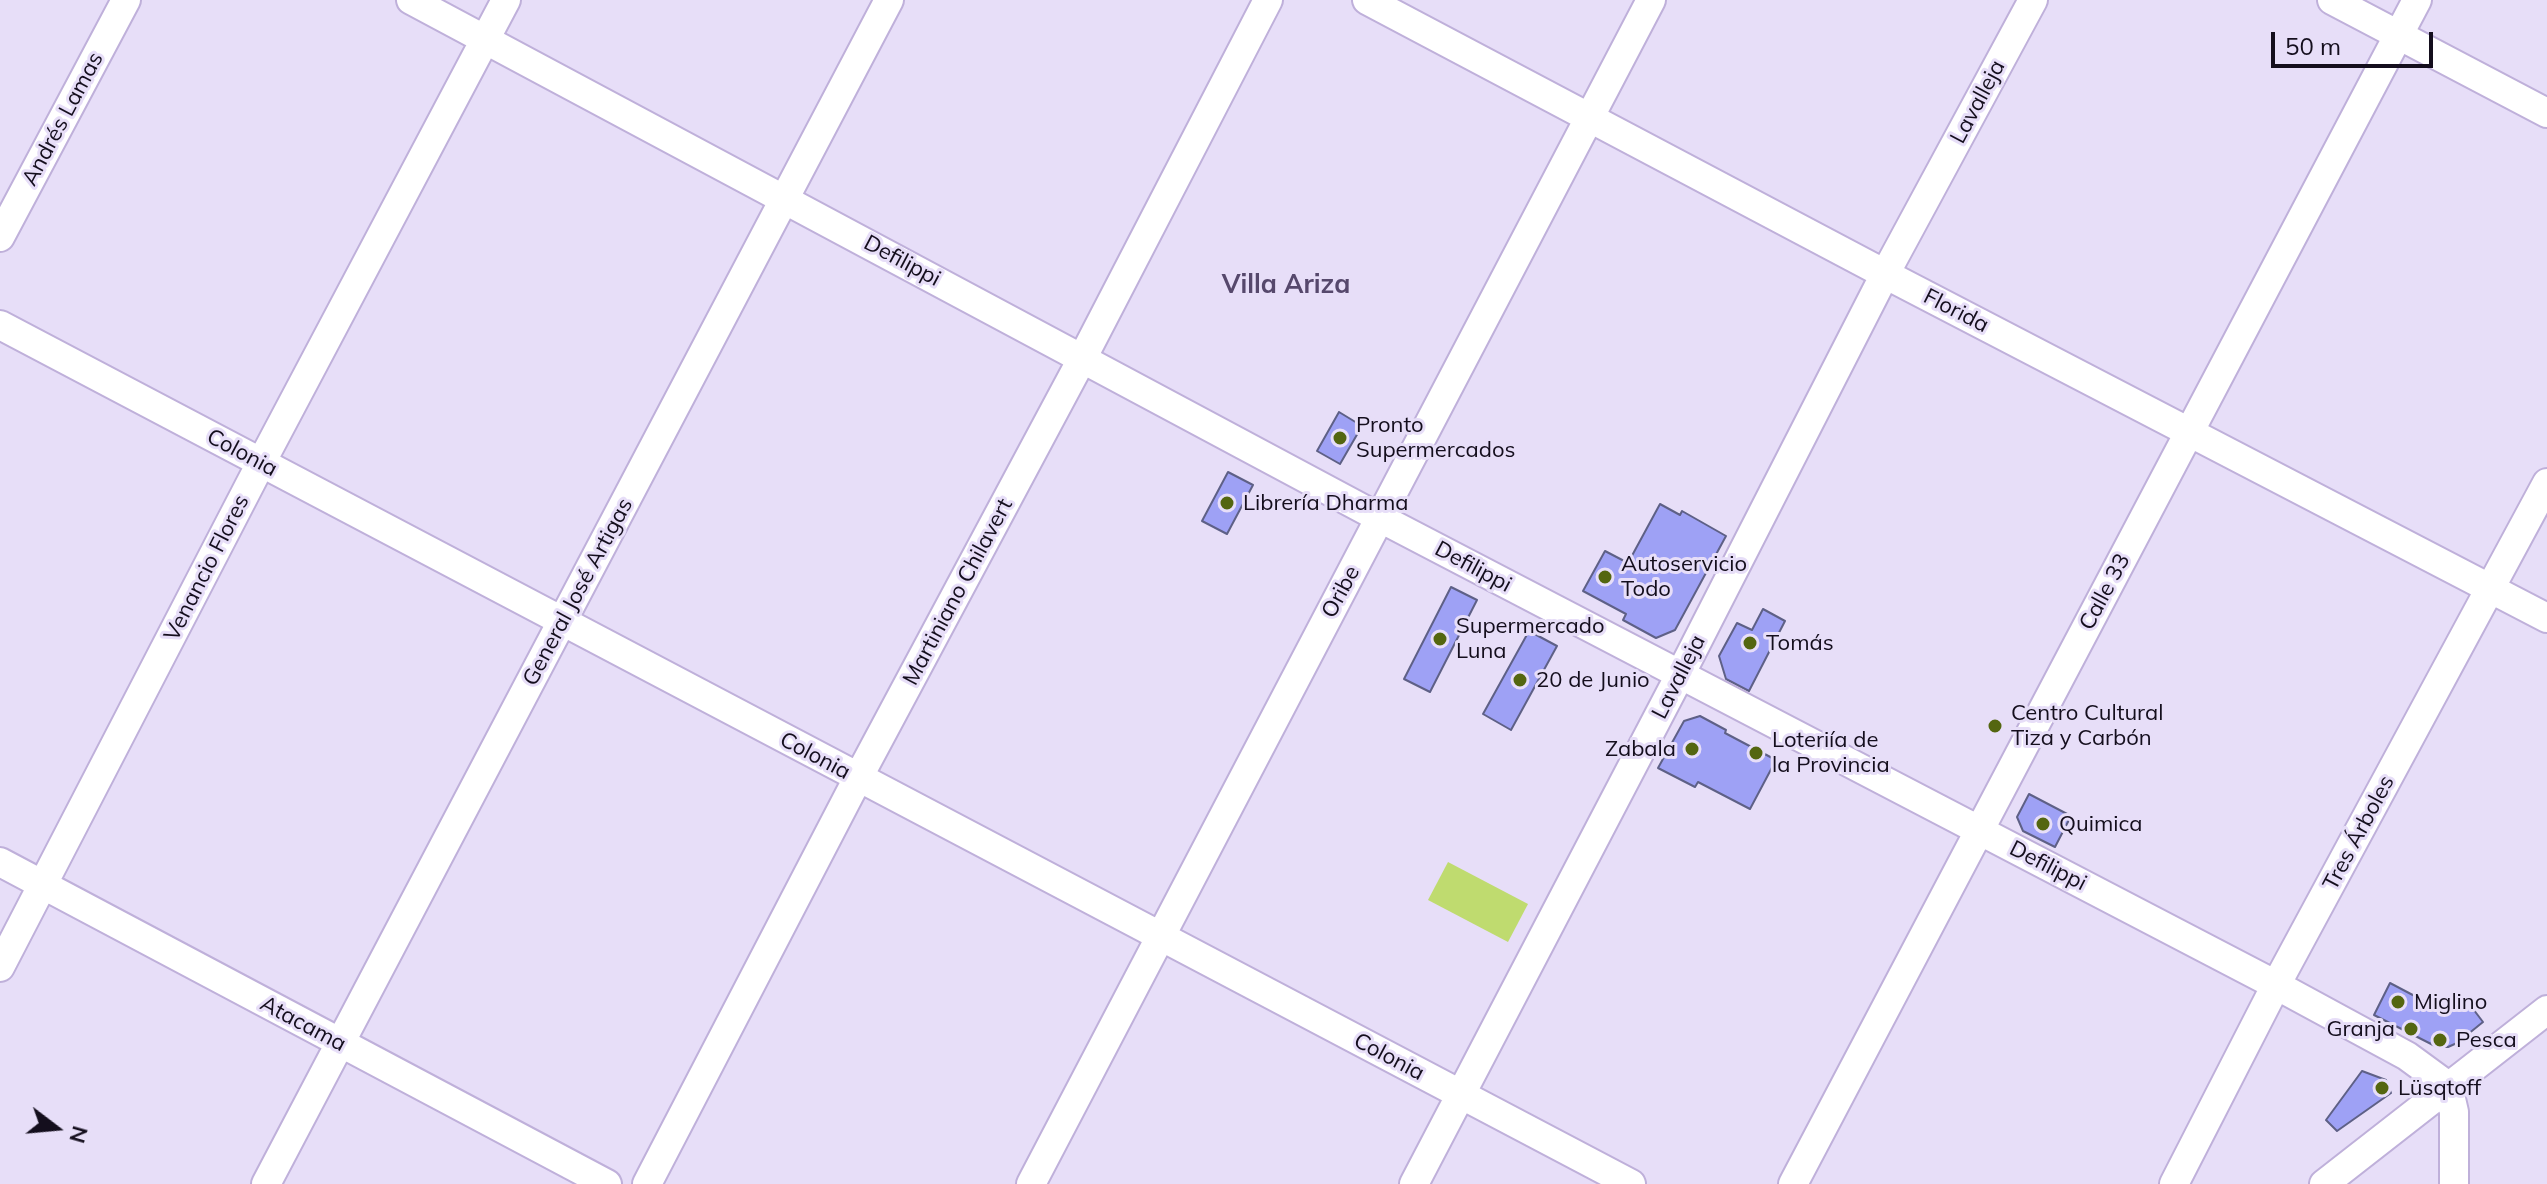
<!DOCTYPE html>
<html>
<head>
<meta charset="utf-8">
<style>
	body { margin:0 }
	#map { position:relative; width:2547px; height:1184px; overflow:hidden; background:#e7def8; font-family:Mulish,sans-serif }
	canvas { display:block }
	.north { position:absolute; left:16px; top:1088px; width:80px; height:80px; -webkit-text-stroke:6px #e7def8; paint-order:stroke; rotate:106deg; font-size:22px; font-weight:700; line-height:32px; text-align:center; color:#140e1d }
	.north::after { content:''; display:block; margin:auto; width:28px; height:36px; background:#140e1d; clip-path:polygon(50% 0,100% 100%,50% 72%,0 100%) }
	.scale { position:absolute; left:2271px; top:32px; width:162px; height:36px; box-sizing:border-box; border:4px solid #140e1d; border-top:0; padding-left:10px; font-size:24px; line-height:28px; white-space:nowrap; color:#140e1d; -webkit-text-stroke:6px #e7def8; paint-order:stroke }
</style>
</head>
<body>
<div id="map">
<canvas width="2547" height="1184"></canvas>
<div class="north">N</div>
<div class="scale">50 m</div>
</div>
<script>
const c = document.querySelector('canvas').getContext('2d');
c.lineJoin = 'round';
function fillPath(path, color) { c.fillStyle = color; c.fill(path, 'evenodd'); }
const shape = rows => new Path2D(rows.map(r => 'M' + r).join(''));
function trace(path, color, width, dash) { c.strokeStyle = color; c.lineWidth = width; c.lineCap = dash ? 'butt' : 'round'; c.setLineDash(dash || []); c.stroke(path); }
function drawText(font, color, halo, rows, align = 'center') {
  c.font = font + ' Mulish,sans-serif'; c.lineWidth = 6; c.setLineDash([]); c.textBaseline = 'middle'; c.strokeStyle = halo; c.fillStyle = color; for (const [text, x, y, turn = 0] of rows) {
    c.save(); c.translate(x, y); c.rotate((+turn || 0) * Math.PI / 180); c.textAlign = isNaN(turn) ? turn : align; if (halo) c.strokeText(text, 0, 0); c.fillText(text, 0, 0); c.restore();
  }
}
fillPath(shape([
	[1448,862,1528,904,1508,942,1428,900]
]), '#bfdb6f');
const building = shape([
	[1339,412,1362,426,1340,464,1317,451,1339,412],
	[1228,472,1253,485,1227,534,1202,521,1228,472],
	[1660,504,1680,515,1682,511,1726,536,1675,630,1656,638,1623,620,1626,614,1583,591,1605,551,1628,563,1660,504],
	[1451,587,1477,600,1430,692,1404,679,1451,587],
	[1763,609,1785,621,1749,691,1726,679,1719,656,1737,623,1752,630,1763,609],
	[1529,631,1557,646,1511,730,1483,714,1529,631],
	[1700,716,1726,730,1725,733,1776,760,1750,809,1698,782,1695,787,1658,768,1684,721,1700,716],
	[2029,794,2071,816,2055,847,2023,831,2017,817,2029,794],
	[2390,983,2445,1012,2464,997,2483,1022,2457,1043,2448,1047,2437,1047,2374,1015,2390,983],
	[2362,1071,2386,1080,2391,1093,2337,1131,2326,1120,2362,1071]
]);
fillPath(building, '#9ea1f5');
trace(building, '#5e6086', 2);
const minor = shape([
	[411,0,1380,518,2276,985,2407,1056,2448,1086,2454,1112,2454,1184],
	[1367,0,1885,274,2547,618],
	[2332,0,2547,113],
	[0,237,126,0],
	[0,325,1631,1184],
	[0,862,607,1184],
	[0,967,261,463,506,0],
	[266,1184,889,0],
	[647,1184,858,778,1082,359,1268,0],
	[1031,1184,1651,0],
	[1414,1184,1680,675,1885,274,2033,0],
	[1793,1184,2417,0],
	[2174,1184,2276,985,2547,483],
	[2324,1184,2547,1010]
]);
trace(minor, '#bfb0da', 32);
trace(minor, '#fff', 28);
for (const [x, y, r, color] of [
	[1340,438,8,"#546610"],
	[1227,503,8,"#546610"],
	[1605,577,8,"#546610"],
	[1440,639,8,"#546610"],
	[1750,643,8,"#546610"],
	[1520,680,8,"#546610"],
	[1995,726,8,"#546610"],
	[1692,749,8,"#546610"],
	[1756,753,8,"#546610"],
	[2043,824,8,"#546610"],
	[2398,1002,8,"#546610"],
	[2411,1029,8,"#546610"],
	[2440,1040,8,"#546610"],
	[2382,1088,8,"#546610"]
]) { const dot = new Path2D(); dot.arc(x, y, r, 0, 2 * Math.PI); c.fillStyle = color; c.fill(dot); trace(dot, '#e7def8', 3); }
drawText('22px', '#140e1d', '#e7def8', [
	["Lavalleja",1978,102,-62],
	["Andrés Lamas",63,119,-62],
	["Defilippi",902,261,28],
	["Florida",1956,311,27],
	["Colonia",242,453,28],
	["Defilippi",1473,567,28],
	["Venancio Flores",207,568,-63],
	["General José Artigas",578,592,-62],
	["Martiniano Chilavert",958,592,-62],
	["Oribe",1341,592,-62],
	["Calle 33",2105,592,-62],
	["Lavalleja",1679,677,-63],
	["Colonia",815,756,28],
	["Tres Árboles",2359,833,-62],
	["Defilippi",2048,866,27],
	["Atacama",303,1024,28],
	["Colonia",1389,1057,28]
]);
drawText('22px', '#140e1d', '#e7def8', [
	["Pronto",1356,425],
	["Supermercados",1356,450],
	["Librería Dharma",1243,503],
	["Autoservicio",1621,564],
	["Todo",1621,589],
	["Supermercado",1456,626],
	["Luna",1456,651],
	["Tomás",1766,643],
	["20 de Junio",1536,680],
	["Centro Cultural",2011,713],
	["Tiza y Carbón",2011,738],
	["Loteriía de",1772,740],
	["la Provincia",1772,765],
	["Zabala",1676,749,"right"],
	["Quimica",2059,824],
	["Miglino",2414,1002],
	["Granja",2395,1029,"right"],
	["Pesca",2456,1040],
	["Lüsqtoff",2398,1088]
], 'left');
drawText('bold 26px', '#56486c', '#e7def8', [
	["Villa Ariza",1286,285]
]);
</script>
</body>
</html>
